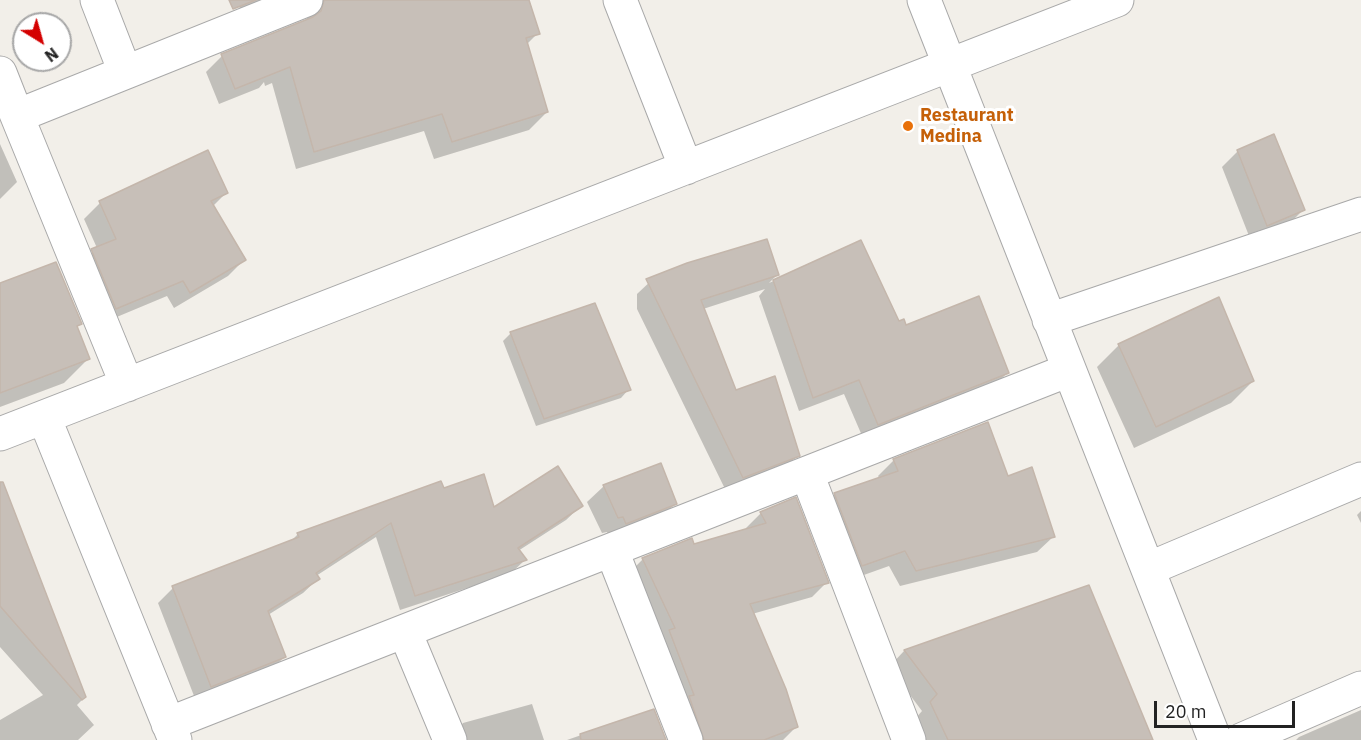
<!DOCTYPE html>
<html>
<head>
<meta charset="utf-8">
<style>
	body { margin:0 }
	#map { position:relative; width:1361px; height:740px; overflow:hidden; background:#f2efe9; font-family:"IBM Plex Sans",sans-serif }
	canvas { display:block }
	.north { position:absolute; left:12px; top:12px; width:60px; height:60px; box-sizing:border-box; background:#fff; border:2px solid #a7a7a7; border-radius:50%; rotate:143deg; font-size:16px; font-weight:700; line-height:24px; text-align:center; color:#222 }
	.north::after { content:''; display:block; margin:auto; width:21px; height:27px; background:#d40000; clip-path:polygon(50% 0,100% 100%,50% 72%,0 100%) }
	.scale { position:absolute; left:1154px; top:701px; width:141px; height:27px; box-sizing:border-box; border:3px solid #222; border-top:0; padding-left:8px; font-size:18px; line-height:21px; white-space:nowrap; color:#222; -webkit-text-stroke:4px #fff; paint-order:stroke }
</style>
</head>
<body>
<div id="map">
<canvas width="1361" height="740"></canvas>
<div class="north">N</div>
<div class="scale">20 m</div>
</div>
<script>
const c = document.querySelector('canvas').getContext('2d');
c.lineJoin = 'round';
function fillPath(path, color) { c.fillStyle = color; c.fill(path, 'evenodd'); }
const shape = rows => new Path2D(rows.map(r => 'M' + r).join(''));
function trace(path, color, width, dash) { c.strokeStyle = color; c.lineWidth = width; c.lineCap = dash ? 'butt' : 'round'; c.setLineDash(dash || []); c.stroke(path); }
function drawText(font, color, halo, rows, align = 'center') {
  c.font = font + ' "IBM Plex Sans",sans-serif'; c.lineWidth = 6; c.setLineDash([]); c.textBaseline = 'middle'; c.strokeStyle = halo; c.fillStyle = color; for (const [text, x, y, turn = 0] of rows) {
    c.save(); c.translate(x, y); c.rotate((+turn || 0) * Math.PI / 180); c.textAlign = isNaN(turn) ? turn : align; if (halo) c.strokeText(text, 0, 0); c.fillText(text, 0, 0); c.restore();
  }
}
fillPath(shape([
	[237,0,286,0,242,15],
	[292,0,527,0,538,33,526,45,547,112,529,130,434,159,424,131,296,169,272,83,265,86,264,82,259,88,219,104,206,72,222,56,307,20,306,12],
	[0,144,17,182,0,199],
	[1238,151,1303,210,1287,226,1251,241,1222,167],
	[226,193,212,207,244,260,228,276,174,308,167,296,100,324,76,266,97,248,84,219,100,203],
	[860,242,898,323,1007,373,993,388,863,438,844,394,799,411,759,296,765,289,703,309,735,392,798,455,782,471,727,493,637,309,637,294,654,278,777,275,769,283],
	[0,285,80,324,76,328,88,359,64,383,0,407],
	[511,333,629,389,621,398,536,426,503,341],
	[1119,345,1253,381,1231,403,1134,448,1097,367],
	[894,460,1008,478,1053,537,1037,552,900,586,889,566,847,581,820,510,835,494,880,479,878,476],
	[660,465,676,503,660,519,610,539,607,532,602,533,587,502,604,486],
	[440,482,443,489,493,509,581,506,566,520,518,551,525,560,510,574,400,610,376,537,316,576,318,579,303,593,268,615,284,657,270,672,196,701,158,603,173,588,289,543,298,534],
	[1361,511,1361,523,1357,515],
	[761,513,827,582,812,597,752,614,796,727,783,740,685,740,628,574,643,559,747,530,746,528],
	[0,521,85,697,77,705,94,725,78,740,0,740,0,720,43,695,0,647],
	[1088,587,1152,740,924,740,915,719,922,711,889,667,904,651],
	[532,704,544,740,448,740,463,723],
	[653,710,666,740,567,740],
	[1361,710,1361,740,1296,740,1299,737]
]), '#0003');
const building = shape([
	[229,0,256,0,233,9,229,0],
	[324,0,529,0,540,34,526,38,548,112,452,142,442,114,314,152,290,67,235,89,221,54,313,17,321,11,324,0],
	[1274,134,1305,210,1267,226,1237,150,1274,134],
	[208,150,228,193,211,201,246,260,190,293,183,281,116,309,91,249,116,239,99,201,208,150],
	[767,239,779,275,701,300,736,390,775,376,800,456,743,478,646,279,687,263,767,239],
	[861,240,899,321,904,319,906,325,979,296,1009,373,878,425,859,380,813,398,773,280,861,240],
	[56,262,82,324,77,326,90,359,0,393,0,283,56,262],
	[1219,297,1254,381,1156,427,1118,344,1219,297],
	[595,303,631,390,544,419,510,332,595,303],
	[988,422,1008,476,1032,467,1055,537,916,571,905,551,862,566,834,493,898,471,893,459,988,422],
	[661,463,677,504,626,524,623,517,618,518,603,485,661,463],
	[558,466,583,506,518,548,527,560,415,596,391,523,316,573,320,579,268,611,286,657,211,687,172,586,299,537,297,533,441,481,444,488,484,474,494,507,558,466],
	[0,482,3,482,86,697,82,700,0,606,0,482],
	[796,497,829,583,750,604,786,689,798,727,764,740,704,740,689,696,694,695,669,630,675,628,642,558,692,538,694,544,766,523,760,512,796,497],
	[1089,585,1153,740,948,740,930,702,937,694,904,650,1089,585],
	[654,709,666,740,581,740,580,734,654,709]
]);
fillPath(building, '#c7bfb8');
trace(building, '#c4b6ab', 1.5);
const minor = shape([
	[97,0,125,72],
	[620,0,686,168],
	[924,0,1215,740],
	[0,73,17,116],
	[1049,320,1361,214],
	[127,385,17,116,306,0],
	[44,417,175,740],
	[0,434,1117,0],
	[807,474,909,740],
	[612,551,686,740],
	[1148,569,1361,479],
	[405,632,450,740],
	[168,724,1069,370],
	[1241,740,1361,688]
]);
trace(minor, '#a9a9a9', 35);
trace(minor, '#fff', 33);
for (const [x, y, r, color] of [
	[908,126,6,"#e8710a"]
]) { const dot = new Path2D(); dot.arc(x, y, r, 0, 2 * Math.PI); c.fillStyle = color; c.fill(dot); trace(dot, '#fff', 2); }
drawText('bold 18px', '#c56008', '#fff', [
	["Restaurant",920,116],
	["Medina",920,137]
], 'left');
</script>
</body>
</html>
